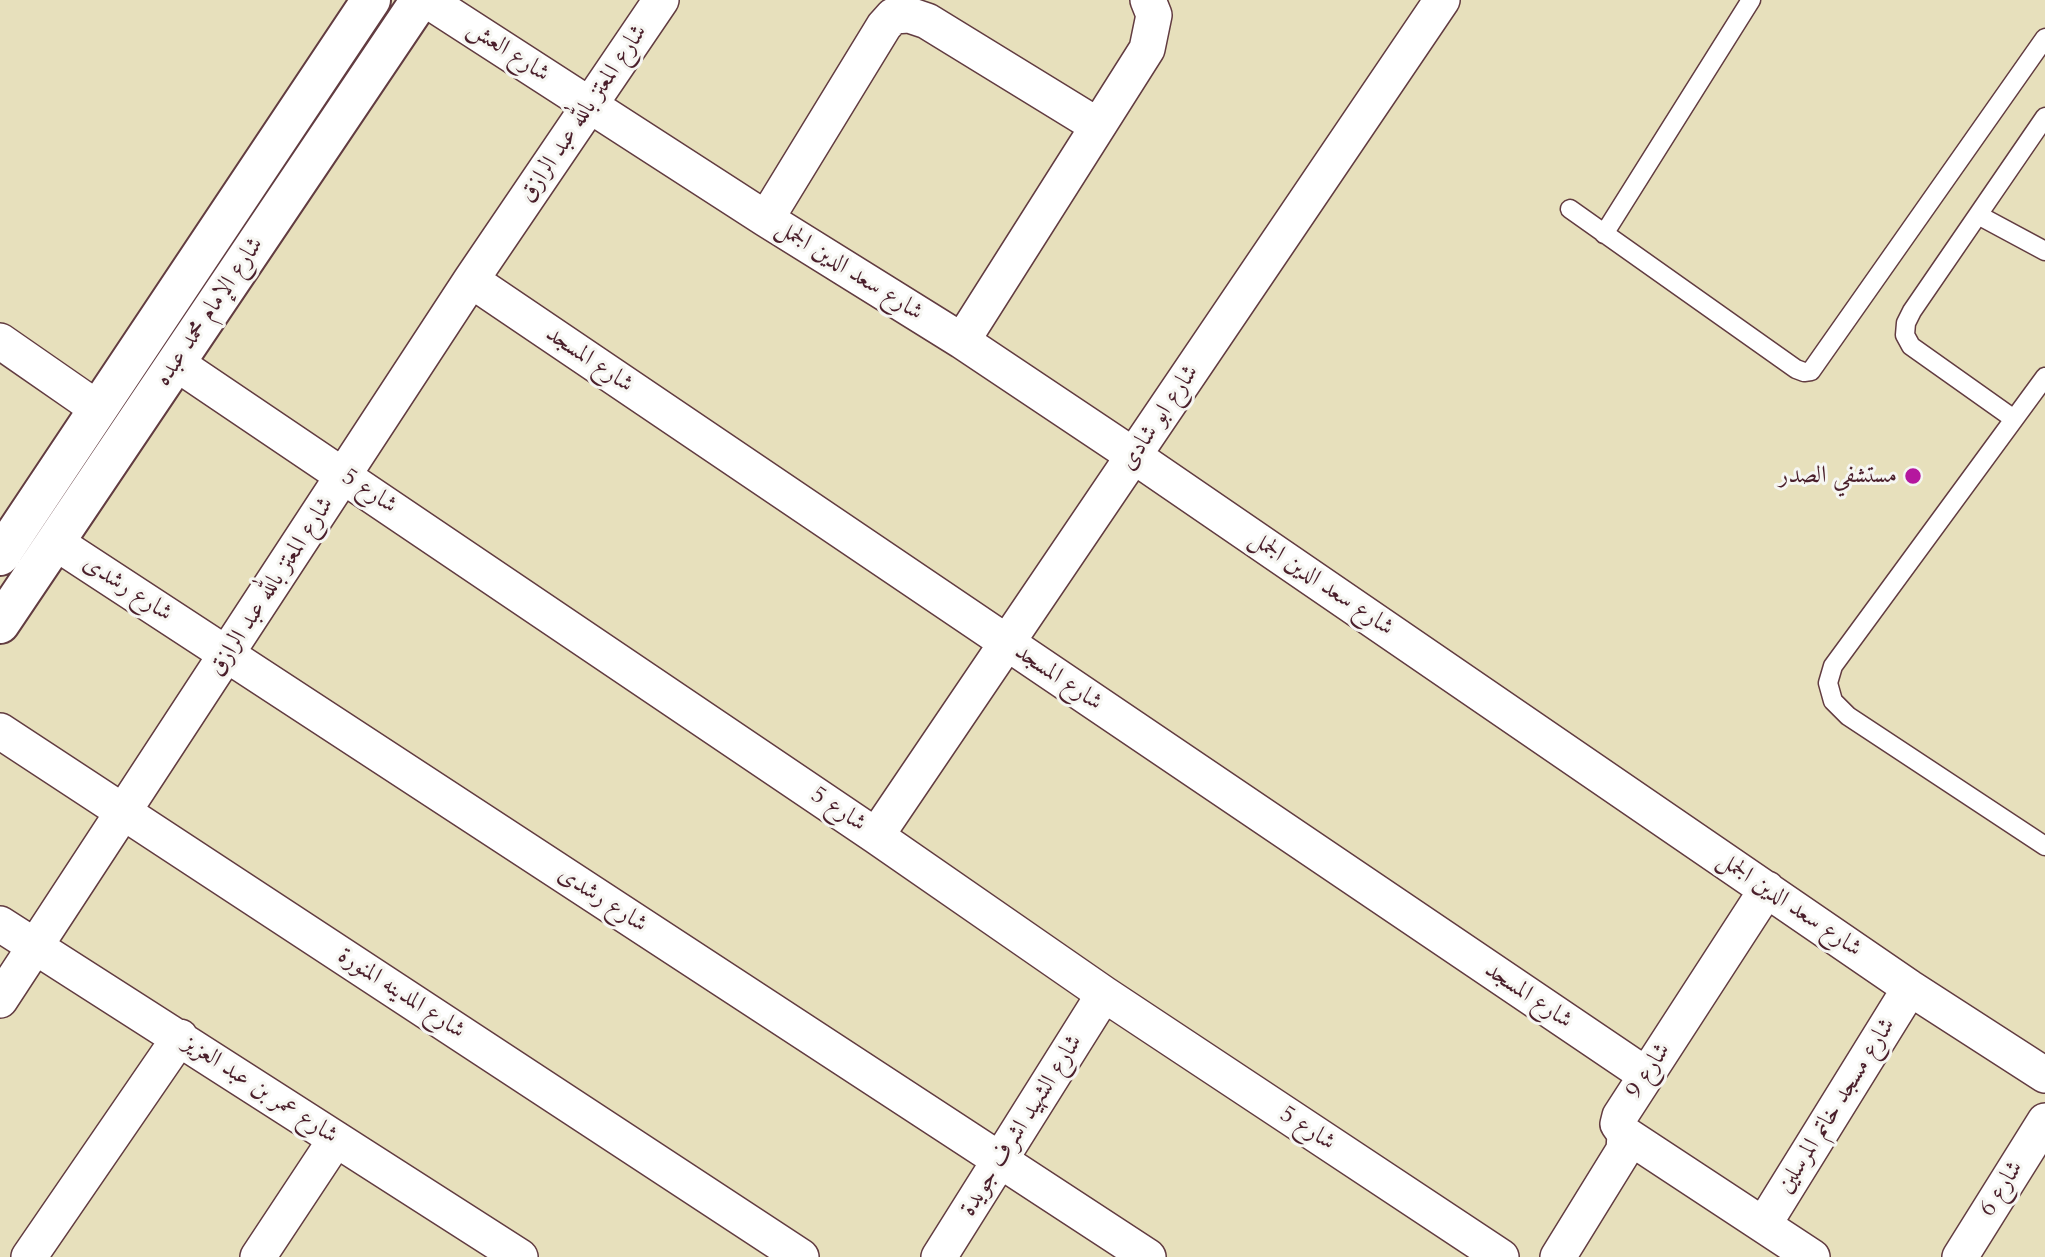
<!DOCTYPE html>
<html>
<head>
<meta charset="utf-8">
<style>
	body { margin:0 }
	canvas { display:block; background:#e7e0bc }
</style>
</head>
<body>
<canvas width="2045" height="1257"></canvas>
<script>
const c = document.querySelector('canvas').getContext('2d');
c.lineJoin = 'round';
const shape = rows => new Path2D(rows.map(r => 'M' + r).join(''));
function trace(path, color, width, dash) { c.strokeStyle = color; c.lineWidth = width; c.lineCap = dash ? 'butt' : 'round'; c.setLineDash(dash || []); c.stroke(path); }
function drawText(font, color, halo, rows, align = 'center') {
  c.font = font + ' Cardo,Amiri,serif'; c.lineWidth = 6; c.setLineDash([]); c.textBaseline = 'middle'; c.strokeStyle = halo; c.fillStyle = color; for (const [text, x, y, turn = 0] of rows) {
    c.save(); c.translate(x, y); c.rotate((+turn || 0) * Math.PI / 180); c.textAlign = isNaN(turn) ? turn : align; if (halo) c.strokeText(text, 0, 0); c.fillText(text, 0, 0); c.restore();
  }
}
const service = shape([
	[1570,209,1796,369,1804,372,1811,371,2045,38],
	[1978,215,2045,251],
	[1604,234,1751,0],
	[2045,377,1833,666,1828,683,1833,701,1848,716,2045,846],
	[2014,419,1911,346,1905,335,1906,323,1912,311,2045,117]
]);
const minor = shape([
	[427,0,766,219,962,341,1134,456,1910,988,2045,1075],
	[766,219,884,26,893,16,909,15,927,21,1098,126],
	[471,280,1646,1075],
	[0,341,98,409],
	[962,341,1147,49,1154,15,1148,0],
	[176,363,876,836,1104,994,1501,1257],
	[55,542,1148,1257],
	[0,731,801,1257],
	[876,836,1442,0],
	[0,924,520,1257],
	[0,1000,471,280,661,0],
	[1625,1134,1812,1257],
	[1764,1224,1910,988],
	[29,1257,180,1037],
	[258,1257,336,1139],
	[939,1257,1104,994],
	[1558,1257,1624,1150,1625,1134,1618,1124,1620,1116,1767,889],
	[1960,1257,2045,1121]
]);
const tertiary = shape([
	[0,556,371,0],
	[0,624,420,0]
]);
trace(service, '#623c41', 21);
trace(minor, '#623c41', 38);
trace(tertiary, '#623c41', 42);
trace(service, '#fff', 18);
trace(minor, '#fff', 35);
trace(tertiary, '#fff', 38);
for (const [x, y, r, color] of [
	[1913,476,9,"#b5179e"]
]) { const dot = new Path2D(); dot.arc(x, y, r, 0, 2 * Math.PI); c.fillStyle = color; c.fill(dot); trace(dot, '#f6f6f2', 2.5); }
drawText('24px', '#4a1f2b', '#f6f6f2', [
	["شارع العش",508,52,33],
	["شارع المعتز بالله عبد الرازق",584,114,-56],
	["شارع سعد الدين الجمل",849,271,32],
	["شارع الإمام محمد عبده",210,312,-56],
	["شارع المسجد",589,360,34],
	["شارع ابو شادى",1160,418,-56],
	["شارع 5",369,492,34],
	["شارع سعد الدين الجمل",1321,584,34],
	["شارع المعتز بالله عبد الرازق",272,587,-57],
	["شارع رشدى",127,589,33],
	["شارع المسجد",1058,678,34],
	["شارع 5",838,810,34],
	["شارع رشدى",602,900,33],
	["شارع سعد الدين الجمل",1789,905,34],
	["شارع المدينه المنورة",401,994,33],
	["شارع المسجد",1528,996,34],
	["شارع 9",1649,1071,-57],
	["شارع عمر بن عبد العزيز",260,1090,33],
	["شارع مسجد خاتم المرسلين",1837,1106,-58],
	["شارع الشهيد اشرف جويدة",1022,1126,-58],
	["شارع 5",1307,1129,33],
	["شارع 6",2002,1189,-58]
]);
drawText('24px', '#4a1f2b', '#f6f6f2', [
	["مستشفي الصدر",1897,476]
], 'right');
</script>
</body>
</html>
